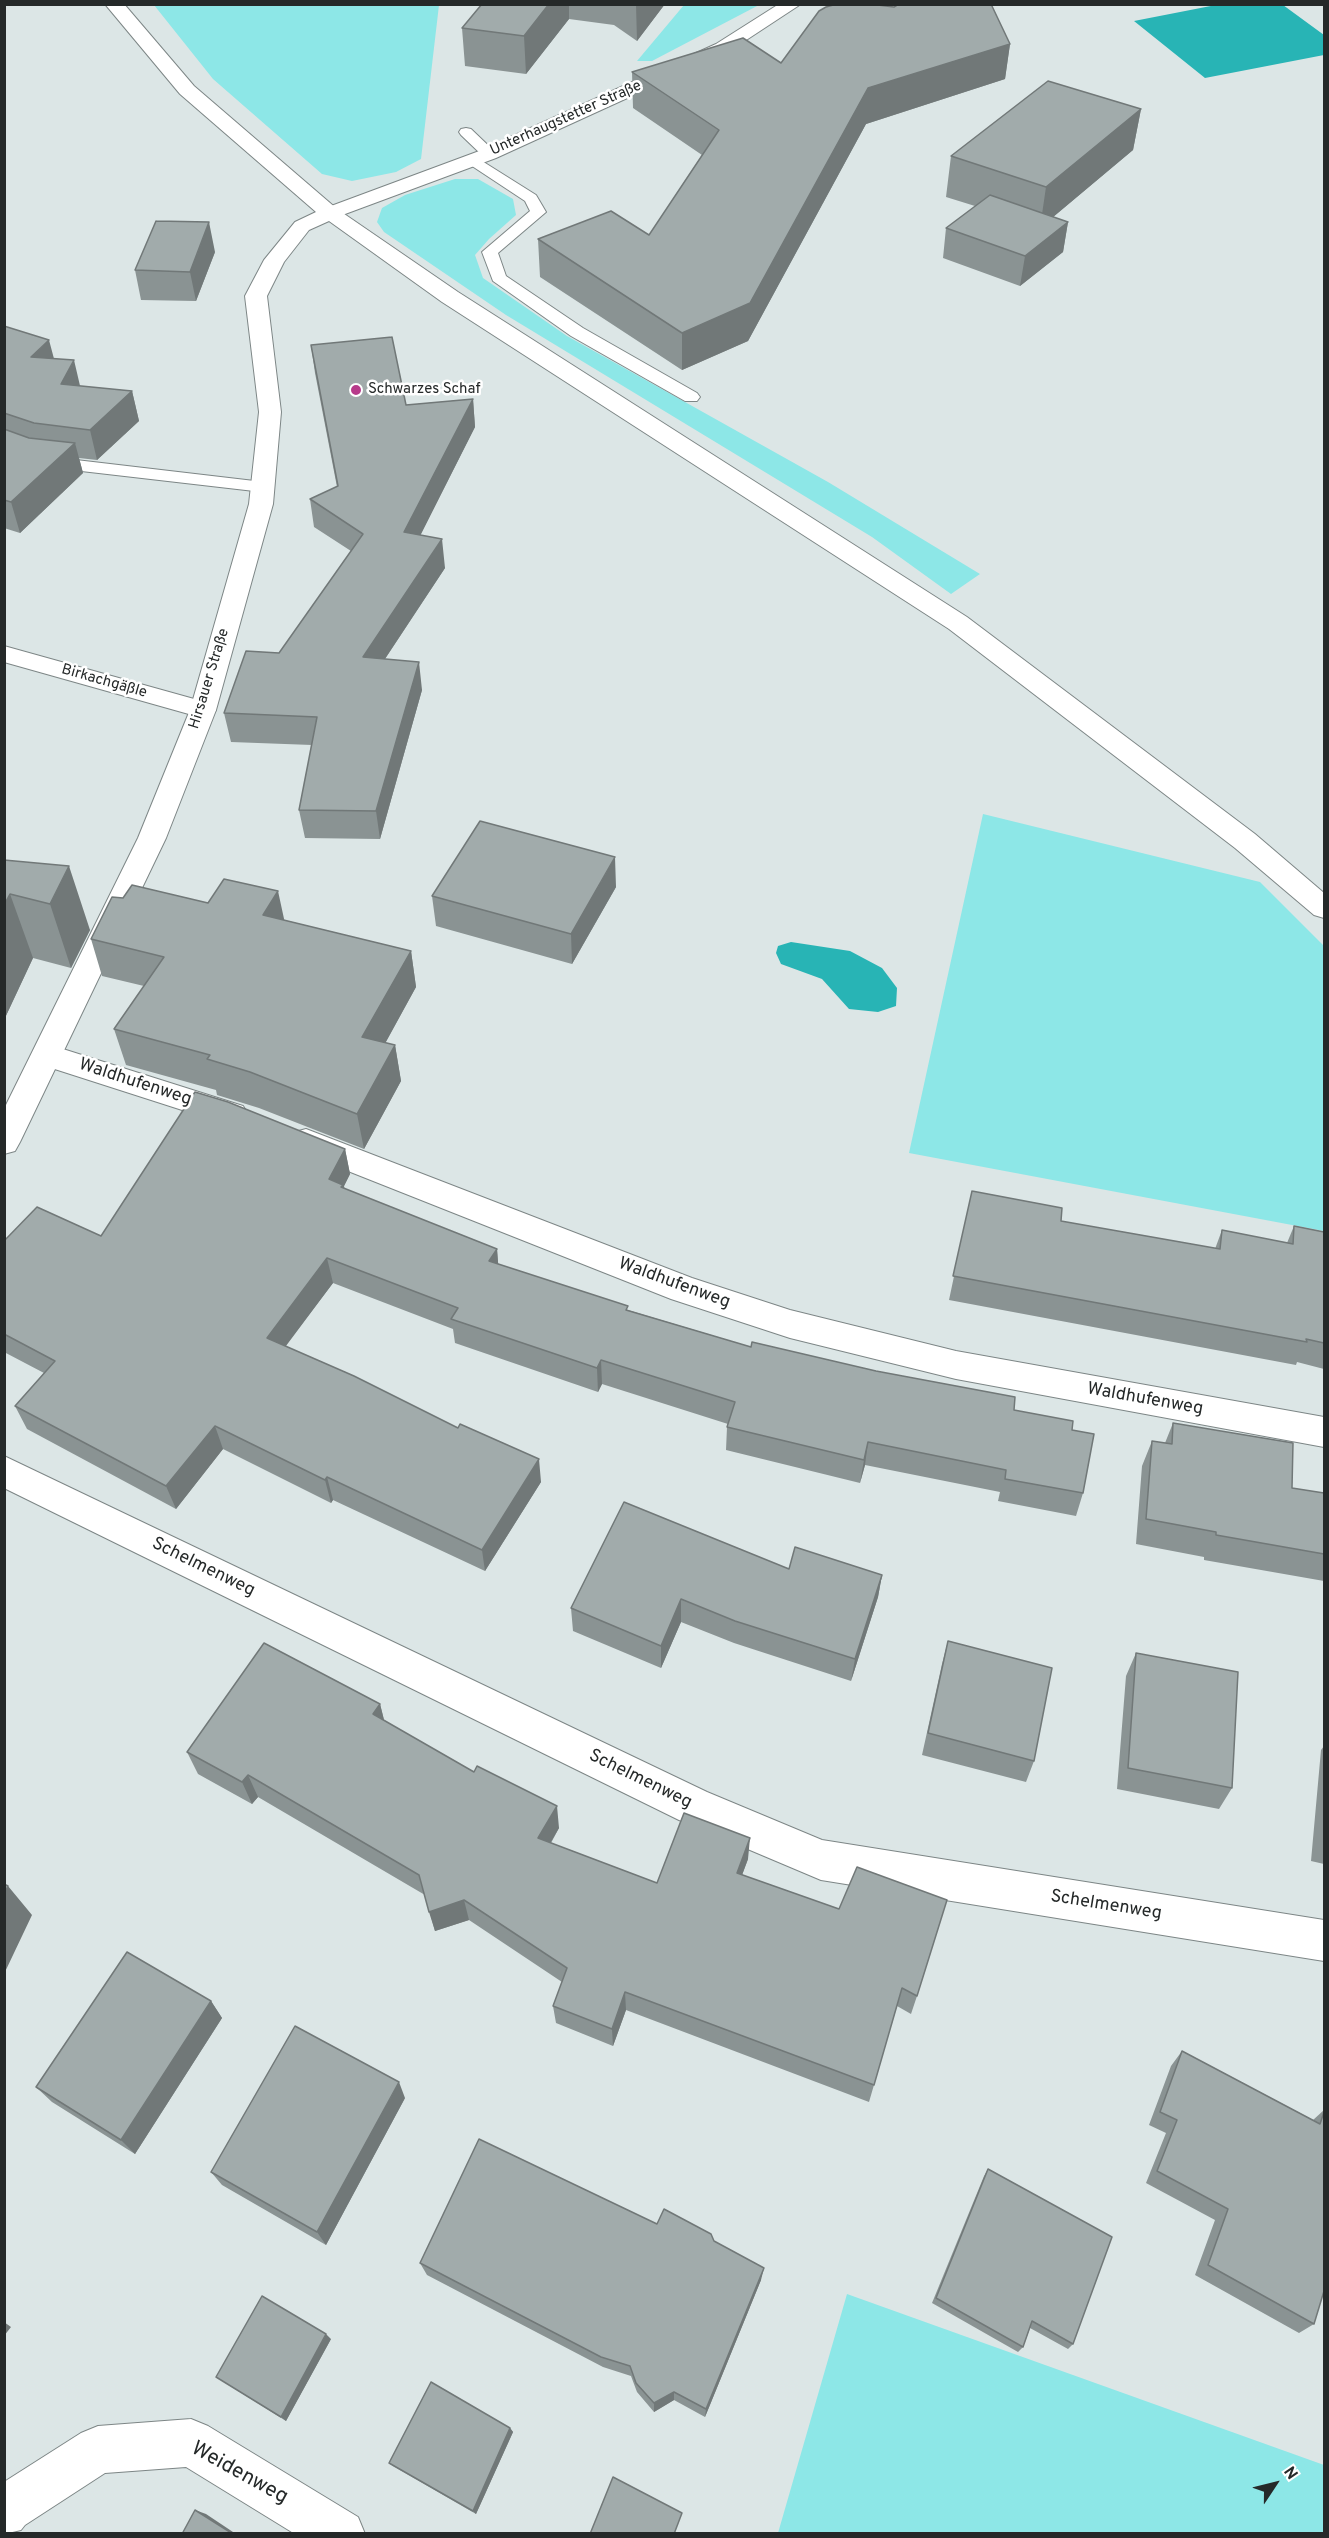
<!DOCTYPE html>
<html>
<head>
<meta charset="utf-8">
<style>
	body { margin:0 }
	#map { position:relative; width:1329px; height:2538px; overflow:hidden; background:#dce6e6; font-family:Overpass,sans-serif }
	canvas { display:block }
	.frame { position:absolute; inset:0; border:6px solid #252929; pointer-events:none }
	.north { position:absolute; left:1245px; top:2454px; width:60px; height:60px; -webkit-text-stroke:4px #fff; paint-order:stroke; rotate:55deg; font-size:16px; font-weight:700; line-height:24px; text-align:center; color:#252929 }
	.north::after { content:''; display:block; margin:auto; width:21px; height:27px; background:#252929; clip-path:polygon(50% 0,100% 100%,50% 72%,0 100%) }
</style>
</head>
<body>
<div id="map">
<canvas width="1329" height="2538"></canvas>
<div class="frame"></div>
<div class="north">N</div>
</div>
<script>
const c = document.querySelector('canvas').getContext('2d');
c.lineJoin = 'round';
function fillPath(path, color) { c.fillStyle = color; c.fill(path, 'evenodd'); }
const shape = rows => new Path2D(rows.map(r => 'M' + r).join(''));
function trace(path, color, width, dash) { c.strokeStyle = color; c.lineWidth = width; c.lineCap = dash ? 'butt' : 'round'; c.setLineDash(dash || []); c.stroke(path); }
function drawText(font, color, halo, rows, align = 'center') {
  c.font = font + ' Overpass,sans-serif'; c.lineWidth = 5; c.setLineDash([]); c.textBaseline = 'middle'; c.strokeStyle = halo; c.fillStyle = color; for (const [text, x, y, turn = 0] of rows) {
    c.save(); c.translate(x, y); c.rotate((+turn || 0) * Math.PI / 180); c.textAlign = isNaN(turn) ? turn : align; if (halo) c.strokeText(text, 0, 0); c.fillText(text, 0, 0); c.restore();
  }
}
fillPath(shape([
	[154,5,439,5,421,159,396,172,352,181,322,174,213,79],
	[684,5,684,4,759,5,652,61,637,61],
	[455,179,478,179,513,199,516,215,489,239,475,255,483,278,567,336,828,482,980,574,951,594,872,537,506,315,384,232,377,222,382,208,405,195],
	[983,814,1260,882,1324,946,1324,1231,909,1153],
	[847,2294,1324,2465,1324,2533,778,2533]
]), '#8de7e7');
fillPath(shape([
	[1221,4,1283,5,1324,35,1324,55,1205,78,1134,21],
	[791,942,850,951,882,968,897,988,896,1006,878,1012,849,1009,822,979,781,964,776,953,778,946]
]), '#28b4b5');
const lane = shape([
	[466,128,471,129,494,151,497,154,494,157,484,157,461,135,459,132,461,129,466,128],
	[474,156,536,195,546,212,498,253,506,276,583,328,697,393,700,397,697,401,685,401,571,336,493,281,482,252,530,211,525,201,469,164,466,161,469,158,474,156],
	[4,441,42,456,263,482,269,483,272,487,269,491,263,492,38,466,4,453,4,441]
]);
const street = shape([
	[779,4,801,4,728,52,496,158,337,217,323,217,320,213,323,209,482,150,716,44,779,4],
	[4,646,212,704,216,710,212,716,203,718,4,662,4,646],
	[47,1044,243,1106,248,1114,243,1122,232,1126,36,1063,32,1055,36,1047,47,1044],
	[306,1129,692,1278,790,1310,956,1351,1324,1417,1324,1447,956,1379,790,1338,671,1299,295,1150,290,1141,295,1132,306,1129],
	[4,1456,707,1792,822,1840,1324,1920,1324,1961,821,1880,679,1820,4,1488,4,1456],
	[191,2419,208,2426,358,2517,365,2534,295,2534,186,2467,105,2473,25,2525,21,2530,4,2534,4,2482,81,2433,98,2426,191,2419]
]);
const secondary = shape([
	[105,4,124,4,194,86,337,209,458,292,967,617,1255,834,1324,893,1324,918,1314,915,1235,848,949,629,442,302,329,221,309,230,284,262,267,296,281,412,273,504,216,710,166,838,20,1142,15,1151,4,1154,4,1109,138,838,190,710,249,504,259,412,245,296,264,260,295,222,316,212,180,94,105,4]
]);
trace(lane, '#7d8686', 2);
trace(street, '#7d8686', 2);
trace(secondary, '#7d8686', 2);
fillPath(lane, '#fff');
fillPath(street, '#fff');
fillPath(secondary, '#fff');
fillPath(shape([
	[480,4,665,4,637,41,614,25,569,19,526,74,465,66,462,28,480,7],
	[894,7,1010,44,1005,79,866,124,748,341,682,370,540,277,538,239,649,235,702,155,633,108,632,72,781,63],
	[1141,109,1133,150,1053,217,1068,222,1063,252,1020,286,943,258,946,228,975,206,946,197,951,156],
	[215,252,196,301,141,300,135,270],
	[4,326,54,359,80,386,132,391,139,421,97,460,79,458,83,473,20,533,4,528],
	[311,345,406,405,473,399,475,427,420,535,445,568,385,659,422,690,380,839,305,838,299,810,312,745,231,742,224,713,279,653,351,551,314,527,310,499,337,487,315,373],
	[4,860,90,930,71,968,33,958,4,1020],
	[616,887,572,964,436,926,432,896],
	[284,920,411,951,416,987,385,1043,395,1045,401,1081,364,1149,259,1108,217,1095,216,1090,126,1065,114,1029,144,986,102,976,91,939],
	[345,1149,350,1174,344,1186,344,1189,497,1249,498,1264,628,1310,751,1347,1014,1410,1072,1430,1083,1493,1076,1516,998,1501,1000,1492,865,1465,860,1483,726,1450,727,1427,728,1424,602,1384,598,1392,455,1343,453,1329,333,1283,285,1346,541,1482,485,1571,333,1500,331,1503,223,1449,176,1509,27,1429,15,1406,44,1373,4,1352,4,1241,101,1236],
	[972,1191,1061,1221,1215,1249,1222,1230,1287,1243,1294,1226,1324,1232,1324,1369,1297,1362,1296,1365,949,1300],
	[1173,1423,1292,1488,1324,1493,1324,1581,1204,1560,1204,1557,1136,1544,1142,1466,1152,1441,1165,1443],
	[789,1569,882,1575,878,1597,851,1681,734,1643,681,1622,661,1668,573,1631,571,1608],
	[948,1641,1034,1761,1026,1782,922,1755,942,1664],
	[1136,1653,1232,1788,1219,1809,1117,1789,1126,1676],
	[380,1704,384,1720,559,1828,551,1843,657,1883,748,1859,742,1875,917,1996,911,2014,897,2006,869,2102,626,2010,613,2046,556,2023,553,2006,562,1982,469,1920,435,1931,425,1895,258,1797,252,1804,198,1774,187,1752],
	[1324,1746,1324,1864,1311,1861,1321,1750],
	[211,2001,222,2018,135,2154,52,2102,36,2087],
	[1182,2051,1313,2120,1324,2110,1324,2291,1314,2324,1299,2333,1195,2275,1215,2220,1146,2183,1166,2133,1149,2125,1171,2066],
	[405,2098,326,2245,222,2185,211,2172],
	[988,2169,1073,2344,1068,2349,1030,2328,1023,2347,1018,2352,932,2303,984,2176],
	[657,2224,714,2241,761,2280,705,2417,674,2400,654,2412,637,2392,631,2376,603,2367,427,2275,420,2263],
	[331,2339,286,2421,216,2377],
	[510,2428,513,2432,476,2514,393,2466,389,2463]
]), '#8a9393');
fillPath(shape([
	[549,4,569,4,569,19,526,74,524,36],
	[636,4,665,4,637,41],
	[1010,44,1005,79,866,124,748,341,682,370,682,333,868,88],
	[1141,109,1133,150,1040,228,1046,187],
	[209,222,215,252,196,301,190,272],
	[1068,222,1063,252,1020,286,1025,256],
	[49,340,57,370,31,357],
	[74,360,81,390,61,384],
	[132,391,139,421,97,460,90,430],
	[473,399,475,427,408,560,404,532],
	[75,443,83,473,20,533,11,502],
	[442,539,445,568,367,686,363,657],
	[419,662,422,690,380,839,376,811],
	[615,857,616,887,572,964,571,934],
	[69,866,90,930,71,968,50,904],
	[278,891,286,928,263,915],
	[10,894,33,958,4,1020,4,905],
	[411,951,416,987,369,1073,362,1037],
	[395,1045,401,1081,364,1149,357,1114],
	[345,1149,350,1174,344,1186,349,1210,329,1179],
	[497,1249,499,1274,489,1261],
	[327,1258,333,1283,274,1362,267,1338],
	[601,1360,602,1384,598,1392,597,1368],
	[215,1426,223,1449,176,1509,166,1486],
	[868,1442,865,1465,860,1483,864,1460],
	[539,1459,541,1482,485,1571,482,1550],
	[327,1477,333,1500,331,1503,325,1480],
	[882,1575,878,1597,851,1681,855,1659],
	[681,1599,681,1622,661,1668,661,1646],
	[380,1704,386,1728,373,1714],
	[248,1775,258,1797,252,1804,242,1782],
	[557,1806,559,1828,541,1859,538,1838],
	[750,1838,748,1859,735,1894,737,1873],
	[8,1886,32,1915,4,1974,4,1894],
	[464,1900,469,1920,435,1931,429,1912],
	[625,1992,626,2010,613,2046,612,2029],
	[211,2001,222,2018,135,2154,121,2140],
	[399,2082,405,2098,326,2245,317,2232],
	[764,2268,761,2280,705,2417,706,2409],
	[4,2322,11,2327,4,2336],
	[326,2334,331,2339,286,2421,281,2417],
	[674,2392,674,2400,654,2412,654,2403],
	[510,2428,513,2432,476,2514,473,2511],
	[195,2510,206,2514,236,2534,233,2534]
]), '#717878');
const building = shape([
	[482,4,549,4,524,36,462,28,482,4],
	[837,4,869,4,894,7,899,4,991,4,1010,44,868,88,750,303,682,333,538,239,611,211,649,235,719,130,632,72,743,38,781,63,819,11,826,7,837,4],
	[1048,81,1141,109,1046,187,951,156,1048,81],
	[990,195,1068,222,1025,256,946,228,990,195],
	[156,221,209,222,190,272,135,270,156,221],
	[4,326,49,340,31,357,74,360,61,384,132,391,90,430,34,423,4,413,4,326],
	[392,337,406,405,473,399,404,532,442,539,363,657,419,662,376,811,299,810,317,717,224,713,246,651,279,653,363,534,310,499,338,486,311,345,392,337],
	[4,429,29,438,75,443,11,502,4,500,4,429],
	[480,821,615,857,571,934,432,896,480,821],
	[4,860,69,866,50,904,10,894,4,905,4,860],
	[224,879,278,891,263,915,411,951,362,1037,395,1045,357,1114,250,1072,207,1059,210,1055,114,1029,164,957,91,939,112,897,123,898,132,885,208,903,224,879],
	[195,1092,228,1102,345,1149,329,1179,343,1185,341,1187,497,1249,489,1261,628,1306,626,1310,751,1347,752,1342,876,1371,1015,1397,1014,1410,1073,1421,1072,1430,1094,1434,1083,1493,1005,1479,1006,1470,868,1442,864,1460,727,1427,735,1402,601,1360,597,1368,451,1319,458,1308,327,1258,267,1338,354,1376,458,1428,460,1424,539,1459,482,1550,327,1477,325,1480,215,1426,166,1486,15,1406,55,1361,4,1334,4,1241,37,1207,101,1236,195,1092],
	[972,1191,1062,1208,1061,1221,1220,1249,1222,1230,1293,1244,1294,1226,1324,1232,1324,1343,1306,1339,1307,1342,953,1276,972,1191],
	[1173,1423,1293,1443,1292,1488,1324,1493,1324,1554,1216,1535,1216,1532,1146,1519,1152,1441,1172,1444,1173,1423],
	[624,1502,789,1569,795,1547,882,1575,855,1659,735,1621,681,1599,661,1646,571,1608,624,1502],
	[948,1641,1052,1668,1034,1761,928,1733,948,1641],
	[264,1643,380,1704,373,1714,474,1772,477,1766,557,1806,538,1838,657,1883,684,1813,750,1838,737,1873,839,1909,857,1867,947,1900,917,1996,902,1988,874,2085,625,1992,612,2029,553,2006,567,1968,464,1900,429,1912,419,1875,248,1775,242,1782,187,1752,264,1643],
	[1136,1653,1238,1672,1232,1788,1128,1768,1136,1653],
	[4,1884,8,1886,4,1894,4,1884],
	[127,1952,211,2001,121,2140,36,2087,127,1952],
	[295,2026,399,2082,317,2232,211,2172,295,2026],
	[1182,2051,1320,2124,1324,2112,1324,2291,1314,2324,1208,2265,1228,2209,1157,2171,1177,2120,1160,2112,1182,2051],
	[479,2139,657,2224,664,2209,711,2234,714,2241,764,2268,706,2409,674,2392,654,2403,636,2383,630,2366,601,2357,420,2263,479,2139],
	[988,2169,1112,2237,1073,2344,1032,2321,1023,2347,936,2298,988,2169],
	[262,2296,326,2334,281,2417,216,2377,262,2296],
	[431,2382,510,2428,473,2511,389,2463,431,2382],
	[613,2477,682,2513,674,2534,590,2534,613,2477],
	[195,2510,233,2534,182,2534,195,2510]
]);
fillPath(building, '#a1abab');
trace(building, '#717878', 1.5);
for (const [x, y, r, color] of [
	[356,390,6,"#b73a8a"]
]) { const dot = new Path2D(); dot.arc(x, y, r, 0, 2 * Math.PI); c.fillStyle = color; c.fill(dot); trace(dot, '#fff', 2); }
drawText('15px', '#252929', '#fff', [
	["Unterhaugstetter Straße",566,119,-24],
	["Hirsauer Straße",210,679,-73],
	["Birkachgäßle",104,682,16]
]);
drawText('15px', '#252929', '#fff', [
	["Schwarzes Schaf",368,390]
], 'left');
drawText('18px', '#252929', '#fff', [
	["Waldhufenweg",135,1083,18],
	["Waldhufenweg",674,1284,20],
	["Waldhufenweg",1145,1400,10],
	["Schelmenweg",203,1568,26],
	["Schelmenweg",640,1780,26],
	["Schelmenweg",1106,1906,9]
]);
drawText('21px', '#252929', '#fff', [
	["Weidenweg",239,2474,29]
]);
</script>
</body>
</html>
